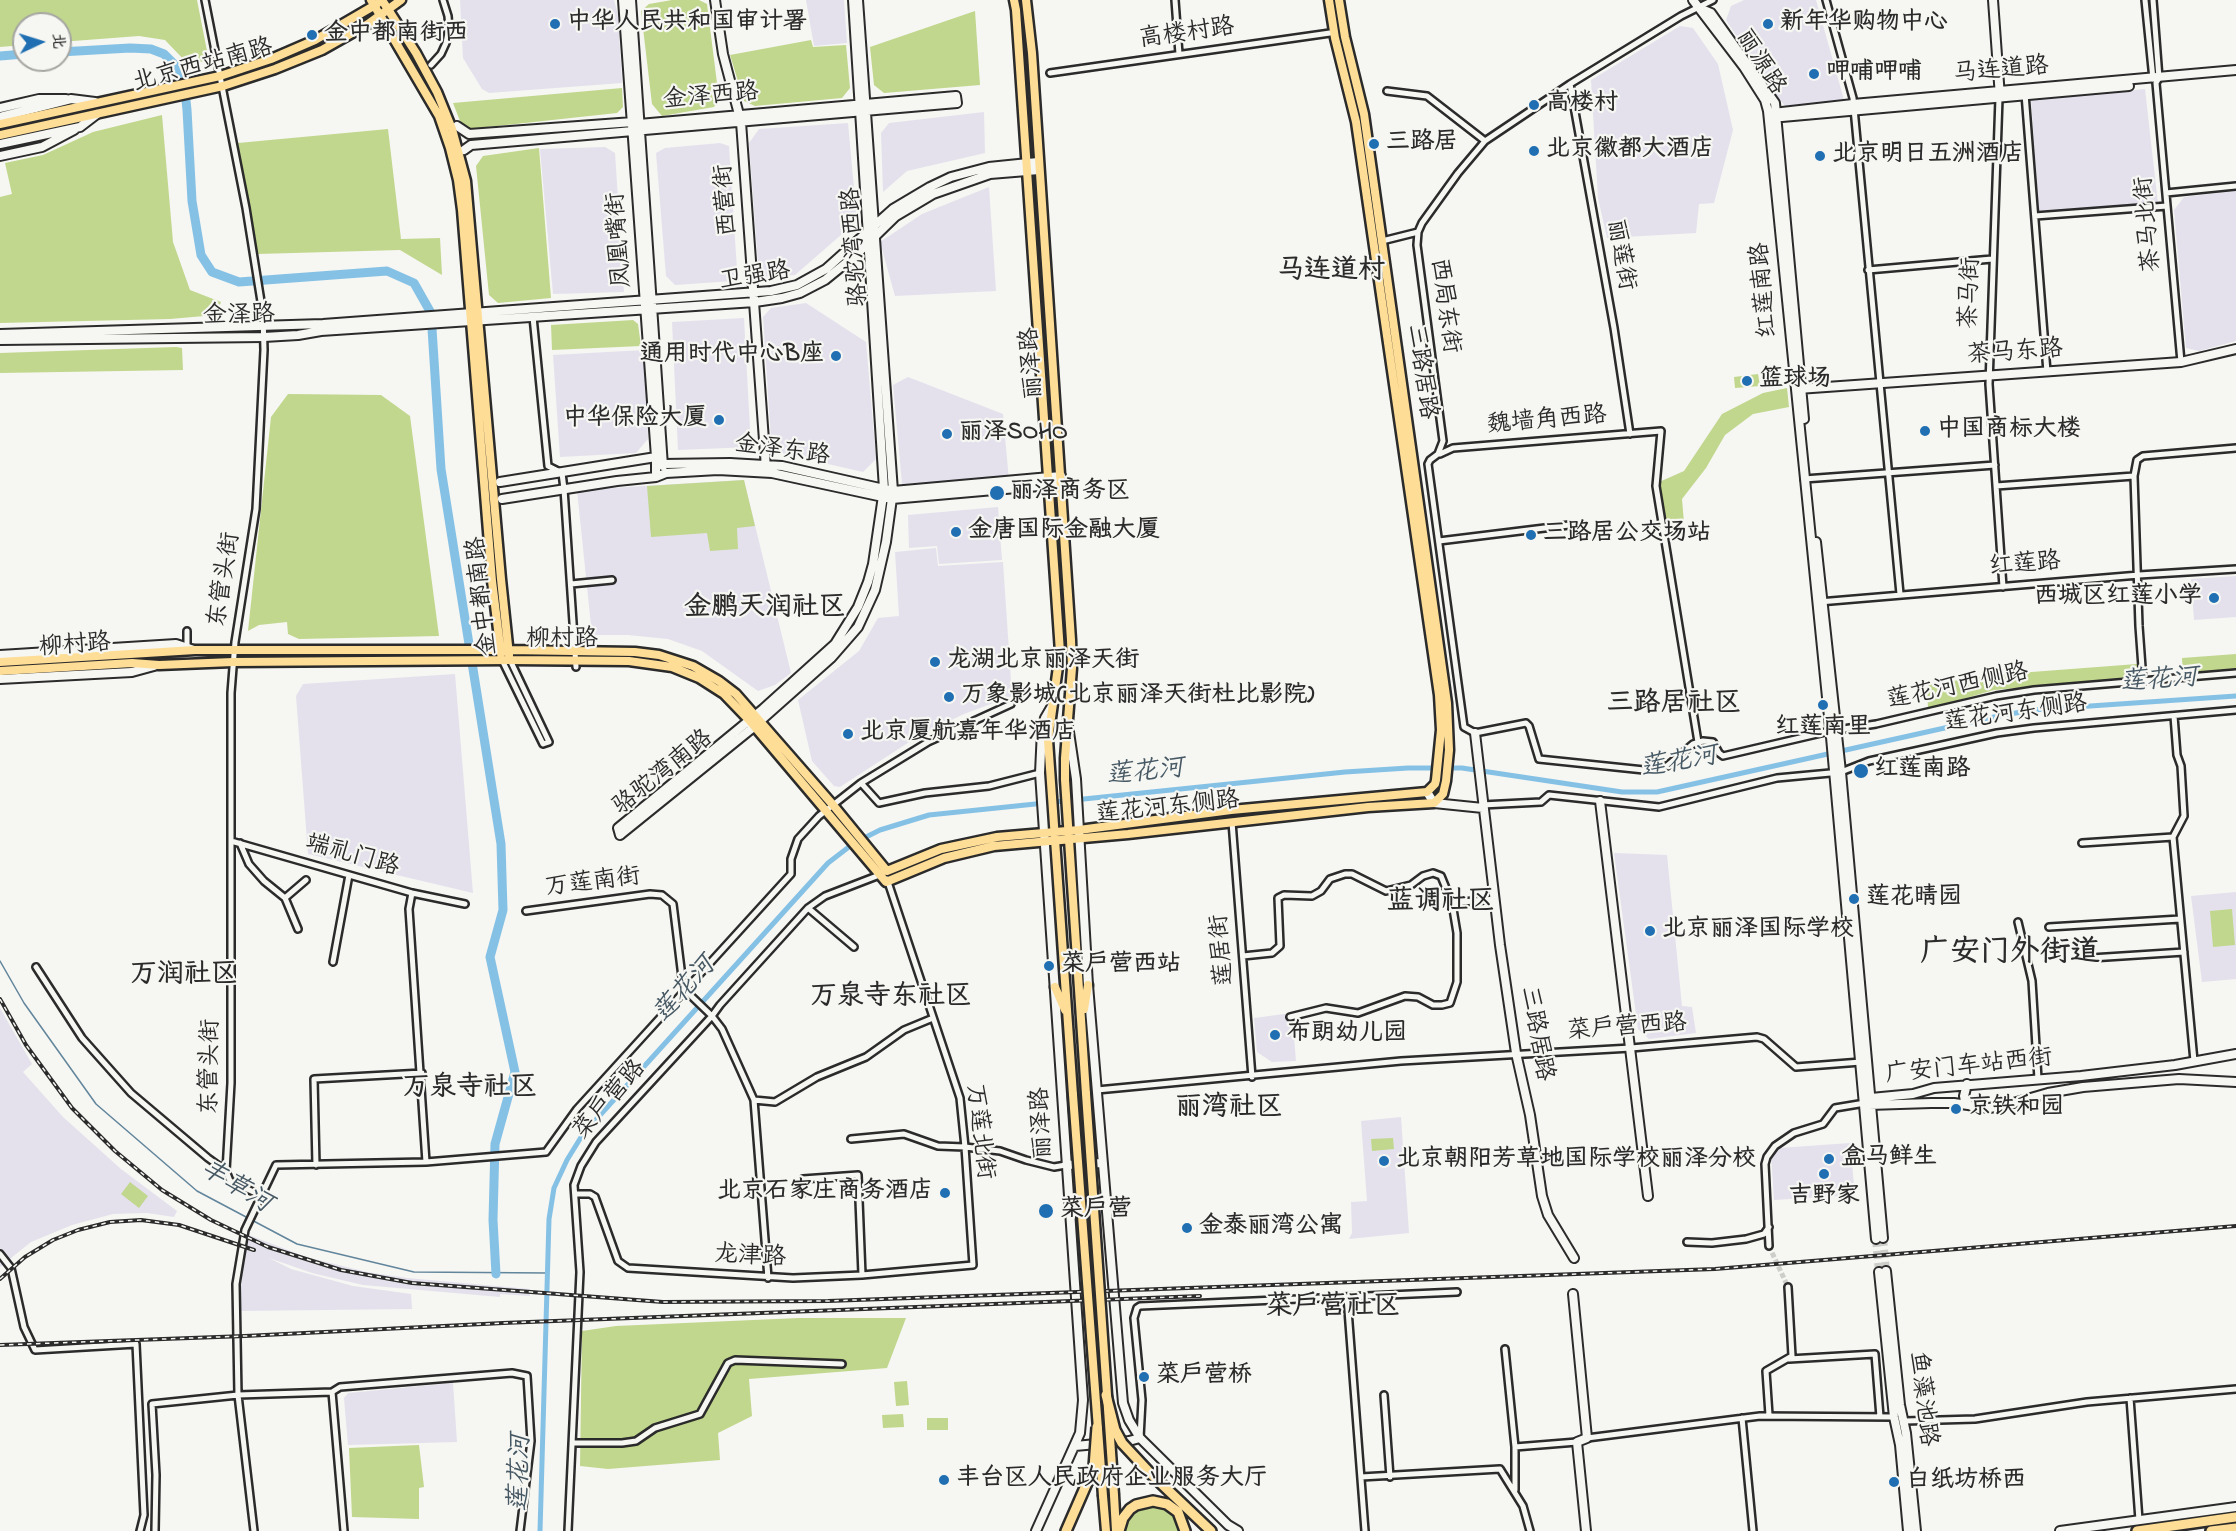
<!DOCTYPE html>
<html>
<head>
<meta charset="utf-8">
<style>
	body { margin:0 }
	#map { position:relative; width:2236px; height:1531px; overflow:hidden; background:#f6f6f2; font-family:"Indie Flower","LXGW WenKai TC",sans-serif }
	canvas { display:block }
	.north { position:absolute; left:12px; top:12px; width:60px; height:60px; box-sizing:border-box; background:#f6f6f2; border:2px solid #a5a5a2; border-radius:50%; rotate:86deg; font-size:16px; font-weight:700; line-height:24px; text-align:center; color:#2b2b2b }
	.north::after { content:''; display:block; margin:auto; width:21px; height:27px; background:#1f6fb2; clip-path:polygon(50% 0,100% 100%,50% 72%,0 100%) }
</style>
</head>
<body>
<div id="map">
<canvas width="2236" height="1531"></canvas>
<div class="north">北</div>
</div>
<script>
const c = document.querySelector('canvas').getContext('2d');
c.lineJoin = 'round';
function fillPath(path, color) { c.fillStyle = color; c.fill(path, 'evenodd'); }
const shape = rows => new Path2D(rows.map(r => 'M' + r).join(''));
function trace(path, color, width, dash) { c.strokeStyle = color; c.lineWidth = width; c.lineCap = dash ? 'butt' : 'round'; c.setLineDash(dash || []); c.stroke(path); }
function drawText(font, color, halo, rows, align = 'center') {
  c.font = font + ' "Indie Flower","LXGW WenKai TC",sans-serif'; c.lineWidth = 4.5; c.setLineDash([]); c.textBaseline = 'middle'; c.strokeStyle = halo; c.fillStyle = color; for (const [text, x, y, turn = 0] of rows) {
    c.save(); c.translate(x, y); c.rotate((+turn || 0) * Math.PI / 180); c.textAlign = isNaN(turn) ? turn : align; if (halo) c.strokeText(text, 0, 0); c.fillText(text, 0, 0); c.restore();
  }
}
fillPath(shape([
	[460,0,614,0,618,15,622,83,489,93,482,89,463,58],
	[806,0,844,0,847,43,814,46],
	[1744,0,1816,0,1844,100,1785,106,1772,90,1726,20,1731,6],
	[1680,26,1693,28,1718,64,1733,130,1714,203,1699,204,1696,233,1607,238,1598,198,1591,80],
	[2145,89,2158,204,2039,212,2031,100],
	[984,112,985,153,907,171,883,192,881,133,889,123],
	[848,123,857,221,795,275,759,277,749,143,759,129],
	[720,143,729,146,737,270,733,281,675,285,666,276,656,153,665,148],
	[605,147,615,153,624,292,553,294,540,149],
	[989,187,996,291,895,296,880,242,922,214],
	[2236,191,2236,341,2199,351,2186,348,2174,210,2184,197],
	[806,303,866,342,876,459,863,472,784,454,771,439,763,317,771,308],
	[744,318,751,447,678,450,672,322],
	[644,350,648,439,636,453,560,457,553,355],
	[908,377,1003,414,1009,481,902,484,893,385],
	[744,480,791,673,775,685,758,691,702,651,668,639,628,635,592,635,577,490],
	[998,507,1002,560,939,564,937,546,909,548,908,515],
	[936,548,938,566,1003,562,1012,696,964,714,920,735,840,787,834,786,812,761,798,700,859,651,878,618,899,616,895,552],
	[2236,576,2236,617,2194,620,2191,579],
	[455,674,473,893,308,854,296,696,303,684],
	[1614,853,1667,855,1682,1006,1692,1007,1696,1033,1649,1039,1638,1029],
	[2236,892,2236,979,2202,982,2191,896],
	[0,1008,32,1064,23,1072,63,1117,121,1169,177,1211,174,1217,147,1213,113,1214,72,1225,31,1242,0,1267],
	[1292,1013,1296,1061,1272,1062,1257,1052,1254,1018],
	[1401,1117,1409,1233,1349,1239,1352,1233,1351,1202,1367,1201,1361,1121],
	[1850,1143,1855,1195,1774,1200,1771,1154,1779,1148],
	[249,1235,306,1257,367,1272,407,1278,530,1289,530,1296,500,1294,500,1297,363,1285,312,1273,269,1258,291,1269,353,1286,411,1294,412,1309,239,1311,244,1249],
	[453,1383,457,1442,348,1445,344,1398,348,1393]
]), '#e4e1ed');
fillPath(shape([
	[0,0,197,0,209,61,187,63,165,40,139,36,60,42,60,24,24,24,24,45,0,47],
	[672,0,699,0,707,4,719,99,714,107,662,116,652,104,641,11,649,4],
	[975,11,980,85,884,93,874,85,870,47],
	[811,40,813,47,846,45,850,88,842,98,755,106,744,101,730,55],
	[622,88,623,107,617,113,469,129,460,121,453,103],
	[162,115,173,242,190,290,221,302,216,315,170,319,0,323,0,197,12,194,5,163,43,155,93,132],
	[388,129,401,239,440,238,442,275,400,250,257,254,238,143],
	[539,148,551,298,498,303,489,295,476,166,483,156],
	[633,320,638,324,641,346,552,350,551,325],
	[176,347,182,348,183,370,0,373,0,353],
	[1758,374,1760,386,1735,388,1734,377],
	[1787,388,1789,407,1753,414,1725,435,1706,468,1682,499,1684,523,1665,531,1657,483,1684,471,1722,414,1763,393],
	[288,394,381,395,410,416,439,636,299,639,288,634,287,622,259,625,248,631,271,417],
	[744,480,755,526,737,528,738,549,710,551,707,533,651,537,647,486],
	[2236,654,2236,669,2183,675,2182,658],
	[2137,664,2138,677,1994,690,1928,709,1927,685,1992,675],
	[2232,909,2235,945,2213,947,2210,911],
	[1393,1138,1394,1149,1372,1151,1371,1139],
	[130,1182,148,1196,139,1208,121,1194],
	[799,1318,906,1318,887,1368,749,1379,752,1416,718,1433,720,1460,608,1469,580,1466,582,1331,616,1326],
	[907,1381,909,1405,896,1406,894,1382],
	[903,1414,904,1427,883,1428,882,1415],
	[927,1418,948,1418,948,1430,927,1430],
	[419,1445,424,1487,419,1488,419,1519,352,1517,349,1448],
	[1149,1505,1159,1506,1168,1511,1176,1518,1181,1531,1123,1531,1131,1513,1140,1508]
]), '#c1d78d');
trace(shape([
	[0,961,24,1003,96,1104,197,1191,297,1244,414,1272,548,1273]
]), '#61859b', 1.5);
trace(shape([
	[540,1531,549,1219,554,1188,567,1160,583,1134,828,863,854,843,880,830,929,815,1345,772,1408,768,1462,768,1622,792,1657,792,1994,717,2032,710,2236,696]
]), '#85c1e5', 5);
trace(shape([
	[60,52,130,48,151,49,164,54,178,68,184,82,187,110,192,201,201,255,212,272,239,282,387,271,414,283,431,313,441,469,501,844,503,910,490,957,515,1072,495,1144,493,1220,496,1274],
	[0,56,24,54]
]), '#85c1e5', 9);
trace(shape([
	[1769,1246,1788,1287]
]), '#cdcdca', 5, [5, 2.5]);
trace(shape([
	[1883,1238,1886,1271],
	[1876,1239,1879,1272]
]), '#cdcdca', 8, [8, 4]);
const street = shape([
	[205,0,246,208,263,314,264,350,256,509,235,642,231,693,231,1083,226,1171],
	[1175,0,1179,54],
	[1713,0,1681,16,1570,84,1485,141,1458,173,1422,223,1418,232,1417,245,1443,441,1438,454,1430,460,1428,464,1464,727,1475,733,1526,723,1529,726,1539,759,1644,770,1667,766,1693,744,1703,741,1713,742,1719,753,1723,756,1830,731,1876,724,1996,696,2034,690,2236,673],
	[1826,0,1853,98,1900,594],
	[2145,0,2153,79],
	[2153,0,2159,78,2156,83,2181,362],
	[431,65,441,54,446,43,449,28,448,16,443,0],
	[1050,73,1330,33],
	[1570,84,1614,328,1630,434],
	[1387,91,1427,96,1485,141],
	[2025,94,2047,372],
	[1999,98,1989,384,2003,587],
	[2166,193,2236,186],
	[2035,216,2167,206],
	[1382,241,1418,232],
	[1868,270,1992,259],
	[533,317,548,466,562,473,564,489,576,667],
	[1440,454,1453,448,1661,431,1656,486,1698,742],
	[1804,479,1995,465],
	[1996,486,2134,476],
	[1439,541,1569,525],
	[571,584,612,580],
	[1819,602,2139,575,2236,569],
	[187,631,187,647],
	[502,660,543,744,549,742,510,660],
	[2143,681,2139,626,2134,476,2137,460,2143,456,2236,448],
	[2174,716,2177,755,2181,766,2184,816,2173,837,2194,1061],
	[861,783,879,803,925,793,989,786,1040,773],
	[1482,805,1541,802,1549,795,1659,807,1777,778,1841,772,1869,761,1997,733,2034,728,2236,710],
	[1232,822,1252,1077],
	[231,841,412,893,465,904],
	[240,843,249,864,264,881,285,898,298,929],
	[2082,843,2173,837],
	[412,893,409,909,426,1162],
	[285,898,306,880],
	[1452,903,1495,899],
	[808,908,854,947],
	[526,911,650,894,662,895,673,904,683,985,686,991,712,1016,722,1029,754,1100,768,1278],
	[2018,922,2032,981,2038,1079],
	[2049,927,2180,919],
	[1243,956,1272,953,1280,946,1278,898,1284,895,1312,896,1321,891,1330,879,1345,874,1352,874,1386,891,1411,885,1423,876,1433,873,1441,876,1452,903,1457,933,1457,982,1450,1003,1442,1005,1433,1005,1418,997,1405,996,1358,1013,1326,1008,1290,1017],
	[2091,958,2184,952],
	[333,962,349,875],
	[36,967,82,1038,131,1093,208,1158,226,1171,230,1181,260,1195],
	[1097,1090,1401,1061,1631,1048,1757,1037,1764,1039,1796,1067,1861,1062],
	[754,1100,775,1102,817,1077,866,1057,904,1030,933,1018],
	[851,1139,904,1134,938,1146,965,1147,1000,1151,1026,1160,1054,1167,1066,1165],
	[316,1165,314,1079,422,1073],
	[803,1193,803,1179,858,1175,862,1275],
	[575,1194,590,1194,595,1197,618,1261,628,1268,793,1278,862,1275,973,1265,965,1147,960,1098,887,879],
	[1687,1242,1712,1243,1746,1239,1764,1234,1769,1227],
	[1769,1246,1765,1164,1767,1157,1775,1146,1794,1133,1823,1124,1835,1108,1865,1103],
	[0,1254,11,1268,24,1327,35,1350,136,1344,144,1515,140,1531],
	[1347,1297,1365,1531],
	[1505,1349,1515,1447,1515,1490],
	[1789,1359,1875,1354,1880,1417],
	[332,1392,344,1531],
	[1384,1395,1390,1477],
	[2130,1398,2139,1520],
	[1769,1415,1766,1371,1792,1356,1788,1287],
	[1742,1418,1753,1531],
	[1905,1421,1975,1419,2087,1402,2236,1389],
	[1140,1438,1142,1400,1134,1318,1137,1308,1140,1306,1457,1292],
	[1587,1438,1760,1416,1894,1417],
	[572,1443,622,1443,636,1441,655,1428,700,1414,728,1363,735,1360,842,1364],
	[1515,1447,1577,1442],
	[1361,1477,1500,1469,1523,1506,1530,1531],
	[155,1531,156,1475,152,1404,238,1395,332,1392,340,1387,512,1373,527,1376,531,1441,520,1531],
	[254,1531,238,1395,236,1284,245,1230,276,1165,426,1162,546,1152,577,1109,791,874,791,859,798,839,819,816,861,783,928,742,1011,704],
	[568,1531,580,1272,574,1185,581,1166,596,1142,712,1016,720,1005,808,908,825,896,882,874]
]);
const secondary = shape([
	[623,0,656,457,656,477],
	[631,0,663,466],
	[715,0,723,54,741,122,766,468],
	[1693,0,1744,67,1765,100,1768,111,1831,737,1876,1239],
	[1993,0,2000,97],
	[1699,8,1711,13,1775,103,1804,419],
	[0,108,39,99,66,99],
	[1773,113,1853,104,2236,70],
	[0,117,71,99,95,102],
	[1782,117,2129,86],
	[457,126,469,134,633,122,639,124,956,96,957,103,471,145,464,150],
	[0,144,80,127,97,114],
	[0,156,42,147,74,130],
	[0,334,323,324,771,291,797,285,826,269,893,209,930,187,951,177,989,167,1038,162],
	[0,340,264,337,298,335,321,331,755,302,782,298,800,293,825,280,857,254,896,216,933,194,990,174,1039,170],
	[1798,389,2181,362,2236,349],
	[500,482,656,457,663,464,730,463,782,466,893,491,1061,476],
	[502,499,617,481,656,477,666,473,718,470,772,473,892,499,1062,484],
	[1816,542,1841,772,1883,1238],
	[0,655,176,644,194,650],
	[0,679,132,672,154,666],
	[1069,732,1076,779,1088,985,1123,1403,1129,1420,1140,1438,1228,1525,1238,1531],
	[1475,733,1500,945,1516,1053,1530,1115,1542,1196,1548,1215,1574,1258],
	[1427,792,1434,803,1483,808],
	[1600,801,1648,1196],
	[620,835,750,730,831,658,858,627,875,590,886,542,893,491,858,0],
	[620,835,618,828,763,709,835,644,858,607,868,582,873,564,884,489,853,0],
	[1967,1084,1964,1096,1965,1101,1971,1106],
	[1867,1101,1871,1098,1913,1094,1934,1088,2081,1076,2175,1065,2236,1054],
	[1869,1105,1931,1103,1954,1103,1989,1108,2003,1106,2048,1093,2083,1087,2179,1079,2236,1082],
	[1066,1165,1102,1163],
	[1886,1271,1900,1405,1906,1433,1916,1531],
	[1879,1272,1894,1417,1900,1445,1908,1531],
	[1573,1294,1587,1438,1577,1442,1586,1531],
	[1075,1446,1129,1441,1140,1438],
	[1036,1531,1080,1433,1083,1400,1040,773,1042,730,1045,718,1052,706],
	[2060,1531,2236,1507]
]);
const primary = shape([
	[371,0,439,116,450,148,458,180,462,210,492,581,501,654],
	[382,0,416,53,437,92,452,129,466,181,501,579,509,655],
	[1014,0,1016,10,1060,652,1048,740,1073,1095],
	[1026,0,1032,53,1071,640,1072,668,1065,758,1065,780,1086,1094],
	[0,124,220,76,271,59,315,40,377,4],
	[0,135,223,86,275,69,322,50,368,24,401,0],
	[0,662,195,650,509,650,635,652,659,655,693,666,719,681,736,694,833,805,887,871,941,849,997,837,1079,830,1231,810,1427,792,1435,784,1436,780,1441,730,1439,695,1356,122,1335,38,1329,0],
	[0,671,132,663,159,665,233,662,510,660,629,661,672,667,699,678,724,694,749,720,886,882,944,858,994,846,1128,834,1368,807,1434,803,1443,794,1446,781,1449,750,1447,703,1364,114,1345,37,1339,0],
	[1055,987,1065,1010],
	[1084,1009,1088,985],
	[1114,1495,1116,1531],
	[1103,1496,1106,1531]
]);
const highway = shape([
	[1150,1473,1211,1531],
	[1066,1531,1087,1483],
	[1119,1531,1123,1518,1130,1509,1136,1505,1153,1501,1167,1504,1178,1512,1185,1531],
	[2137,1531,2236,1517],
	[2211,1531,2236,1528]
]);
trace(street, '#2b2b2b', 10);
trace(secondary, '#2b2b2b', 12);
trace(primary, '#2b2b2b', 13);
trace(highway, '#2b2b2b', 14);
trace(street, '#f6f6f2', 5);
trace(secondary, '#f6f6f2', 8);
trace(primary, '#fedd96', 8);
trace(highway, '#fedd96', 9);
const rail = shape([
	[0,999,26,1045,72,1108,115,1151,162,1190,211,1220,268,1247,341,1270,412,1283,663,1302,828,1301,1715,1269,2236,1226],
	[0,1279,25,1257,53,1240,78,1230,110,1222,141,1220,179,1225,254,1250],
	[0,1345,245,1336,503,1323,1200,1296]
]);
trace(rail, '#2b2b2b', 4);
trace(rail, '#f6f6f2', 1.5, [4.5]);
const primaryBridge = shape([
	[1086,1094,1114,1495],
	[1073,1095,1103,1496]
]);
const highwayBridge = shape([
	[1106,1395,1115,1430,1122,1443,1150,1473],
	[1087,1483,1094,1467,1097,1427]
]);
trace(primaryBridge, '#2b2b2b', 13, []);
trace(highwayBridge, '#2b2b2b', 14, []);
trace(primaryBridge, '#fedd96', 8);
trace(highwayBridge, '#fedd96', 9);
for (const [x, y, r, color] of [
	[555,24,6,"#1f6fb2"],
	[1768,24,6,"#1f6fb2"],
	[312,35,6,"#1f6fb2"],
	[1814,74,6,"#1f6fb2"],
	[1534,105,6,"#1f6fb2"],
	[1374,144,6,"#1f6fb2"],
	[1534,151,6,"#1f6fb2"],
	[1820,156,6,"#1f6fb2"],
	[836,356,6,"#1f6fb2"],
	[1747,381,6,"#1f6fb2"],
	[719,420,6,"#1f6fb2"],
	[1925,431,6,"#1f6fb2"],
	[947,434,6,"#1f6fb2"],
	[997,493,8,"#1f6fb2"],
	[956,532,6,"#1f6fb2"],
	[1531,535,6,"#1f6fb2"],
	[2214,598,6,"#1f6fb2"],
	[935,662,6,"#1f6fb2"],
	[949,697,6,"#1f6fb2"],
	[1823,705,6,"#1f6fb2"],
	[848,734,6,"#1f6fb2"],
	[1861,771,8,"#1f6fb2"],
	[1854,899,6,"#1f6fb2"],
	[1650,931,6,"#1f6fb2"],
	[1049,966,6,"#1f6fb2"],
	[1275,1035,6,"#1f6fb2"],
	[1956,1109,6,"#1f6fb2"],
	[1829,1159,6,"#1f6fb2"],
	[1384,1161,6,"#1f6fb2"],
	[1824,1174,6,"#1f6fb2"],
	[945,1193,6,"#1f6fb2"],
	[1046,1211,8,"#1f6fb2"],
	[1187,1228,6,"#1f6fb2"],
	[1144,1377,6,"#1f6fb2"],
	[944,1480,6,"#1f6fb2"],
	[1894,1482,6,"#1f6fb2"]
]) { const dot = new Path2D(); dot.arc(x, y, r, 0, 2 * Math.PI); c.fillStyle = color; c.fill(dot); trace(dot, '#f6f6f2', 2); }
drawText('bold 24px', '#2b2b2b', '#f6f6f2', [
	["中华人民共和国审计署",567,24],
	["新年华购物中心",1780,24],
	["金中都南街西",324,35],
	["呷哺呷哺",1826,74],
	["高楼村",1546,105],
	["三路居",1386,144],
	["北京徽都大酒店",1546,151],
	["北京明日五洲酒店",1832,156],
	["通用时代中心B座",824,356,"right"],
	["篮球场",1759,381],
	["中华保险大厦",707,420,"right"],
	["中国商标大楼",1937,431],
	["丽泽SOHO",959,434],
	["丽泽商务区",1010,493],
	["金唐国际金融大厦",968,532],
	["三路居公交场站",1543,535],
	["西城区红莲小学",2202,598,"right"],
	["龙湖北京丽泽天街",947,662],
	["万象影城(北京丽泽天街杜比影院)",961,697],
	["红莲南里",1823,729,"center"],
	["北京厦航嘉年华酒店",860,734],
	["红莲南路",1874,771],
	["莲花晴园",1866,899],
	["北京丽泽国际学校",1662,931],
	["菜户营西站",1061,966],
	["布朗幼儿园",1287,1035],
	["京铁和园",1968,1109],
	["盒马鲜生",1841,1159],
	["北京朝阳芳草地国际学校丽泽分校",1396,1161],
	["北京石家庄商务酒店",933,1193,"right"],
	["吉野家",1824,1198,"center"],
	["菜户营",1060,1211],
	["金泰丽湾公寓",1199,1228],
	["菜户营桥",1156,1377],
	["丰台区人民政府企业服务大厅",956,1480],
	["白纸坊桥西",1906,1482]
], 'left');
drawText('24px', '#2b2b2b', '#f6f6f2', [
	["高楼村路",1187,35,-8],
	["丽源路",1759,63,58],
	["北京西站南路",203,67,-15],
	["马连道路",2001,72,-5],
	["金泽西路",711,98,-5],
	["西营街",728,200,-94],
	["茶马北街",2150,224,-95],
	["凤凰嘴街",621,240,-94],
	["骆驼湾西路",857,247,-94],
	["丽莲街",1619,255,80],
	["卫强路",755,278,-9],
	["红莲南路",1766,290,-95],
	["茶马街",1972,293,-88],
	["西局东街",1443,306,82],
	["金泽路",239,317,-1],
	["茶马东路",2015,354,-4],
	["丽泽路",1034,363,-94],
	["三路居路",1420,372,82],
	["魏墙角西路",1547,422,-5],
	["金泽东路",782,452,8],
	["红莲路",2025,566,-5],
	["东管头街",226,580,-81],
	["金中都南路",484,596,-96],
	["柳村路",562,641],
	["柳村路",75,647,-4],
	["莲花河西侧路",1958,688,-12],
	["莲花河东侧路",2016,715,-8],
	["骆驼湾南路",664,774,-39],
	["莲花河东侧路",1168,809,-6],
	["端礼门路",352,857,16],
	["万莲南街",593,884,-7],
	["莲居街",1224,950,-95],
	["菜户营西路",1627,1029,-4],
	["三路居路",1535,1034,80],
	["东管头街",212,1067,-89],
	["广安门车站西街",1969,1068,-6],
	["菜户营路",611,1101,-49],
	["丽泽路",1044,1123,-93],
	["万莲北街",978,1132,83],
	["龙津路",750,1258,3],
	["鱼藻池路",1921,1399,83]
]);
drawText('italic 26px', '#465863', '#f6f6f2', [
	["莲花河",2159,682,-4],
	["莲花河",1679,764,-10],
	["莲花河",1145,774,-6],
	["莲花河",686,991,-48],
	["丰草河",235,1188,31],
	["莲花河",522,1473,-88]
]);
drawText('bold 27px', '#2b2b2b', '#f6f6f2', [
	["马连道村",1331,273],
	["金鹏天润社区",765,610],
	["三路居社区",1674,706],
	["蓝调社区",1441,904],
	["万润社区",184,977],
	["万泉寺东社区",891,999],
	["万泉寺社区",470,1090],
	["丽湾社区",1229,1110],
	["菜户营社区",1333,1309]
]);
drawText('bold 30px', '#2b2b2b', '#f6f6f2', [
	["广安门外街道",2010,955]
]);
</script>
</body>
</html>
